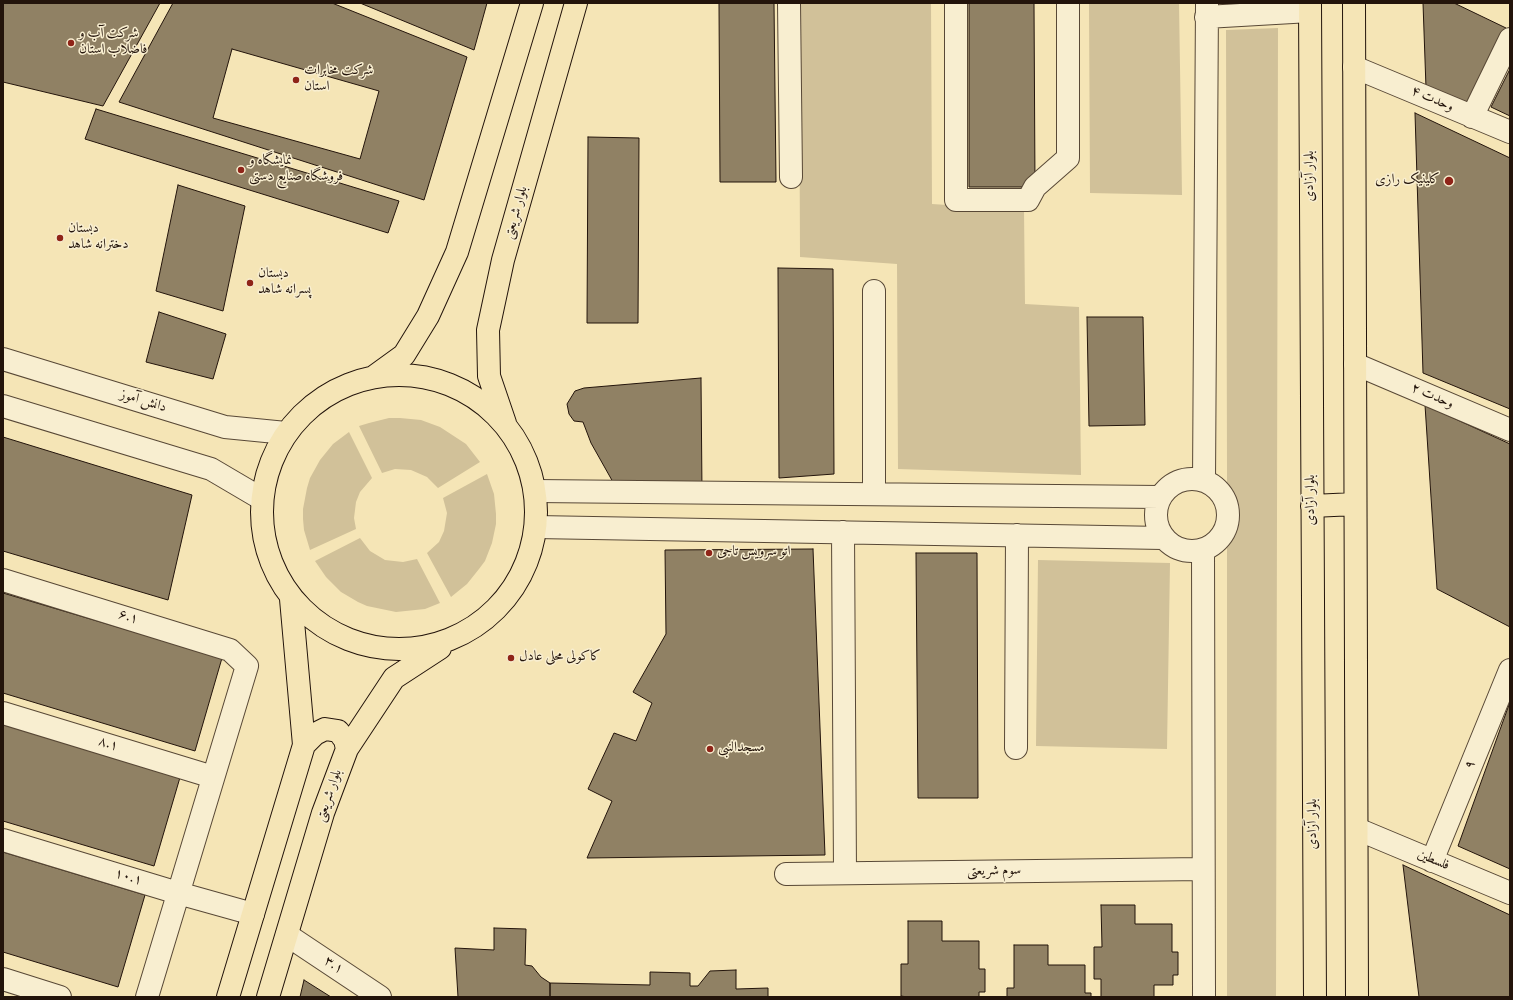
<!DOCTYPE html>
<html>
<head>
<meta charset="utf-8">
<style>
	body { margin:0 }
	#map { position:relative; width:1513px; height:1000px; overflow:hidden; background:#f5e5b6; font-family:"Sorts Mill Goudy",serif }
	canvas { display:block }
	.frame { position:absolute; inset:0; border:4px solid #23140b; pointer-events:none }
</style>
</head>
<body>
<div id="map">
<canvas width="1513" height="1000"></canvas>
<div class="frame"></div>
</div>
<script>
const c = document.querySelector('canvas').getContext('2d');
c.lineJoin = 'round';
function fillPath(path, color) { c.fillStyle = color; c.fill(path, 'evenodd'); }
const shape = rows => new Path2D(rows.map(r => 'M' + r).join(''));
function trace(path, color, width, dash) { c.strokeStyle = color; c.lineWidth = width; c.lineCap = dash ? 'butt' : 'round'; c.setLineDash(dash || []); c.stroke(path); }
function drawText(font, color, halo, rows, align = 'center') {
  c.font = font + ' "Sorts Mill Goudy",Amiri,serif'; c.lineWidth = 3; c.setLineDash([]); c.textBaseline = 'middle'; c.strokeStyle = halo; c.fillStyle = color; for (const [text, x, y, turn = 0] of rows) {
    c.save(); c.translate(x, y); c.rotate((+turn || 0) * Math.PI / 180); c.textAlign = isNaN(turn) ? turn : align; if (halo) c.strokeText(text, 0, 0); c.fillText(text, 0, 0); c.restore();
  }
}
fillPath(shape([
	[799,3,931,3,932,204,1024,210,1025,304,1079,307,1081,475,898,469,897,264,800,257],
	[1089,3,1179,3,1182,195,1090,193],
	[1278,28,1276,997,1227,997,1227,468,1226,30],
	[389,418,400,418,421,420,440,427,466,444,480,462,438,488,427,477,411,470,395,469,382,473,359,426,369,423],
	[349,432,372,478,360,492,356,502,354,518,356,529,310,550,304,530,303,519,303,509,307,488,310,478,320,460,333,444],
	[487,474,494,494,496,514,496,524,492,543,485,561,479,569,467,584,451,597,427,553,439,542,444,531,447,513,443,498],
	[360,538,370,551,385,560,403,562,417,559,440,603,425,609,396,612,367,606,358,602,341,592,326,577,315,561],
	[1038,560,1170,563,1167,749,1036,746]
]), '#d1c199');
const building = shape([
	[3,3,160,3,103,106,3,82,3,3],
	[173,3,332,3,467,57,424,200,119,102,173,3],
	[360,3,487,3,474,50,360,3],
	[719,3,774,3,776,182,720,182,719,3],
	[969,3,1034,3,1035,187,969,187,969,3],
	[1423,3,1454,3,1506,28,1470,103,1426,88,1423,3],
	[232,49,379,91,360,159,213,118,232,49],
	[1510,69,1510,116,1491,107,1510,69],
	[96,109,399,201,388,233,85,139,96,109],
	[1415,113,1510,158,1510,409,1423,373,1415,113],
	[588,137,639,138,638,323,587,323,588,137],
	[178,185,245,206,223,311,156,291,178,185],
	[778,268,833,269,834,474,779,478,778,268],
	[159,312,226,334,213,379,146,362,159,312],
	[1087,317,1143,317,1145,425,1089,426,1087,317],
	[701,378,702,492,618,491,591,443,583,422,574,421,569,414,567,404,575,391,584,388,701,378],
	[1425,405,1510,444,1510,627,1437,589,1425,405],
	[3,437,192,495,168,600,3,551,3,437],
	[813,549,825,855,587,858,612,801,588,789,614,733,636,741,652,703,633,692,666,634,665,550,813,549],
	[916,553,977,553,978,798,918,798,916,553],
	[3,593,222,658,195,751,3,693,3,593],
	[1510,702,1510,869,1458,846,1510,702],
	[3,720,181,774,154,866,3,821,3,720],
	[3,852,145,895,118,987,3,952,3,852],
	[1403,865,1510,915,1510,997,1419,997,1403,865],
	[1101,905,1135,905,1135,924,1172,924,1172,952,1178,952,1178,975,1173,975,1173,985,1154,985,1154,997,1101,997,1101,979,1094,979,1094,947,1102,947,1101,905],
	[908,921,942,921,942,941,979,941,979,969,985,969,985,992,979,992,979,997,907,997,901,996,901,964,908,964,908,921],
	[494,928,526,929,525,965,532,966,541,977,550,983,550,997,458,997,455,948,494,950,494,928],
	[1014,945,1048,945,1048,965,1085,965,1085,993,1091,993,1091,997,1007,997,1007,988,1014,988,1014,945],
	[736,970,736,989,768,988,768,997,550,997,550,983,650,985,650,972,690,973,690,986,698,986,710,971,736,970],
	[304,980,331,997,300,997,304,980]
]);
fillPath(building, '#908164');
trace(building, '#23140b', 1);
const minor = shape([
	[789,3,791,177],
	[956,3,956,200,1028,200,1035,187,1068,158,1068,3],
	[1206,17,1310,11],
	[1354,67,1510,132],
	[1472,117,1510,39],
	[874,291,874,494],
	[3,359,225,427,286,433],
	[1355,364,1510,430],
	[3,406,211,469,262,499],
	'1156 515a36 36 0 1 1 72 0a36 36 0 1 1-72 0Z',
	[1204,481,1207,3],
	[535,491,1160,497],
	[536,527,1163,538],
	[843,532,845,873],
	[1203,550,1204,997],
	[3,580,230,650,247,666,147,997],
	[3,713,213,777],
	[1016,748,1017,535],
	[1357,829,1510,893],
	[3,840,178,893,253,914],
	[1432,861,1510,670],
	[786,874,1203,869],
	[287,935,380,997],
	[3,979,60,997]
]);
const major = shape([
	[1310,3,1315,997],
	[1354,3,1357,997],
	'262 512a137 137 0 1 1 274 0a137 137 0 1 1-274 0Z',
	[375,376,404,355,428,316,457,252,532,3],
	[505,423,489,376,488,330,503,260,576,3],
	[1312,506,1355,504],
	[304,745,315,734,325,729,338,731,345,740,347,749],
	[228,997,304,745,291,599],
	[268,997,323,813,347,749,394,678,440,648]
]);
trace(minor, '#584836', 24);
trace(major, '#23140b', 24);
trace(minor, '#f8eed0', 22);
trace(major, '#f5e5b6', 22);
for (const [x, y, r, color] of [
	[71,43,4,"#8f2418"],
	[296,80,4,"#8f2418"],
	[241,170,4,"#8f2418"],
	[1449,181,5,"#8f2418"],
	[60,238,4,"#8f2418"],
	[250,283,4,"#8f2418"],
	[709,553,4,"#8f2418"],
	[511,658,4,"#8f2418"],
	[710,749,4,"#8f2418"]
]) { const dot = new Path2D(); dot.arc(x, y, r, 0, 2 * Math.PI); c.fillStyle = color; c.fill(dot); trace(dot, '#f8eed0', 1.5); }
drawText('14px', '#23140b', '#f8eed0', [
	["شرکت آب و",79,35],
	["فاضلاب استان",79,51],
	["شرکت مخابرات",304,72],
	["استان",304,88],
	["نمایشگاه و",249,162],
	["فروشگاه صنایع دستی",249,178],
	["کلینیک رازی",1440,181,"right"],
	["دبستان",68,230],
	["دخترانه شاهد",68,246],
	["دبستان",258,275],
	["پسرانه شاهد",258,291],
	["اتو سرویس تاجی",717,553],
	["کاکولی محلی عادل",519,658],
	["مسجدالنبی",718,749]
], 'left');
drawText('14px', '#23140b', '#f8eed0', [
	["وحدت ۴",1432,100,23],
	["بلوار آزادی",1311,176,-90],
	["بلوار شریعتی",517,213,-74],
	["وحدت ۲",1432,397,23],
	["دانش آموز",143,402,17],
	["بلوار آزادی",1312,500,-90],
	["۶.۱",128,618,17],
	["۸.۱",108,745,17],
	["۹",1471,765,-68],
	["بلوار شریعتی",330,796,-71],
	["بلوار آزادی",1314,824,-90],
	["فلسطین",1433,861,23],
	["سوم شریعتی",994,872,-1],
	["۱۰.۱",128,878,17],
	["۳.۱",333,966,34]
]);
</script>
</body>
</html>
